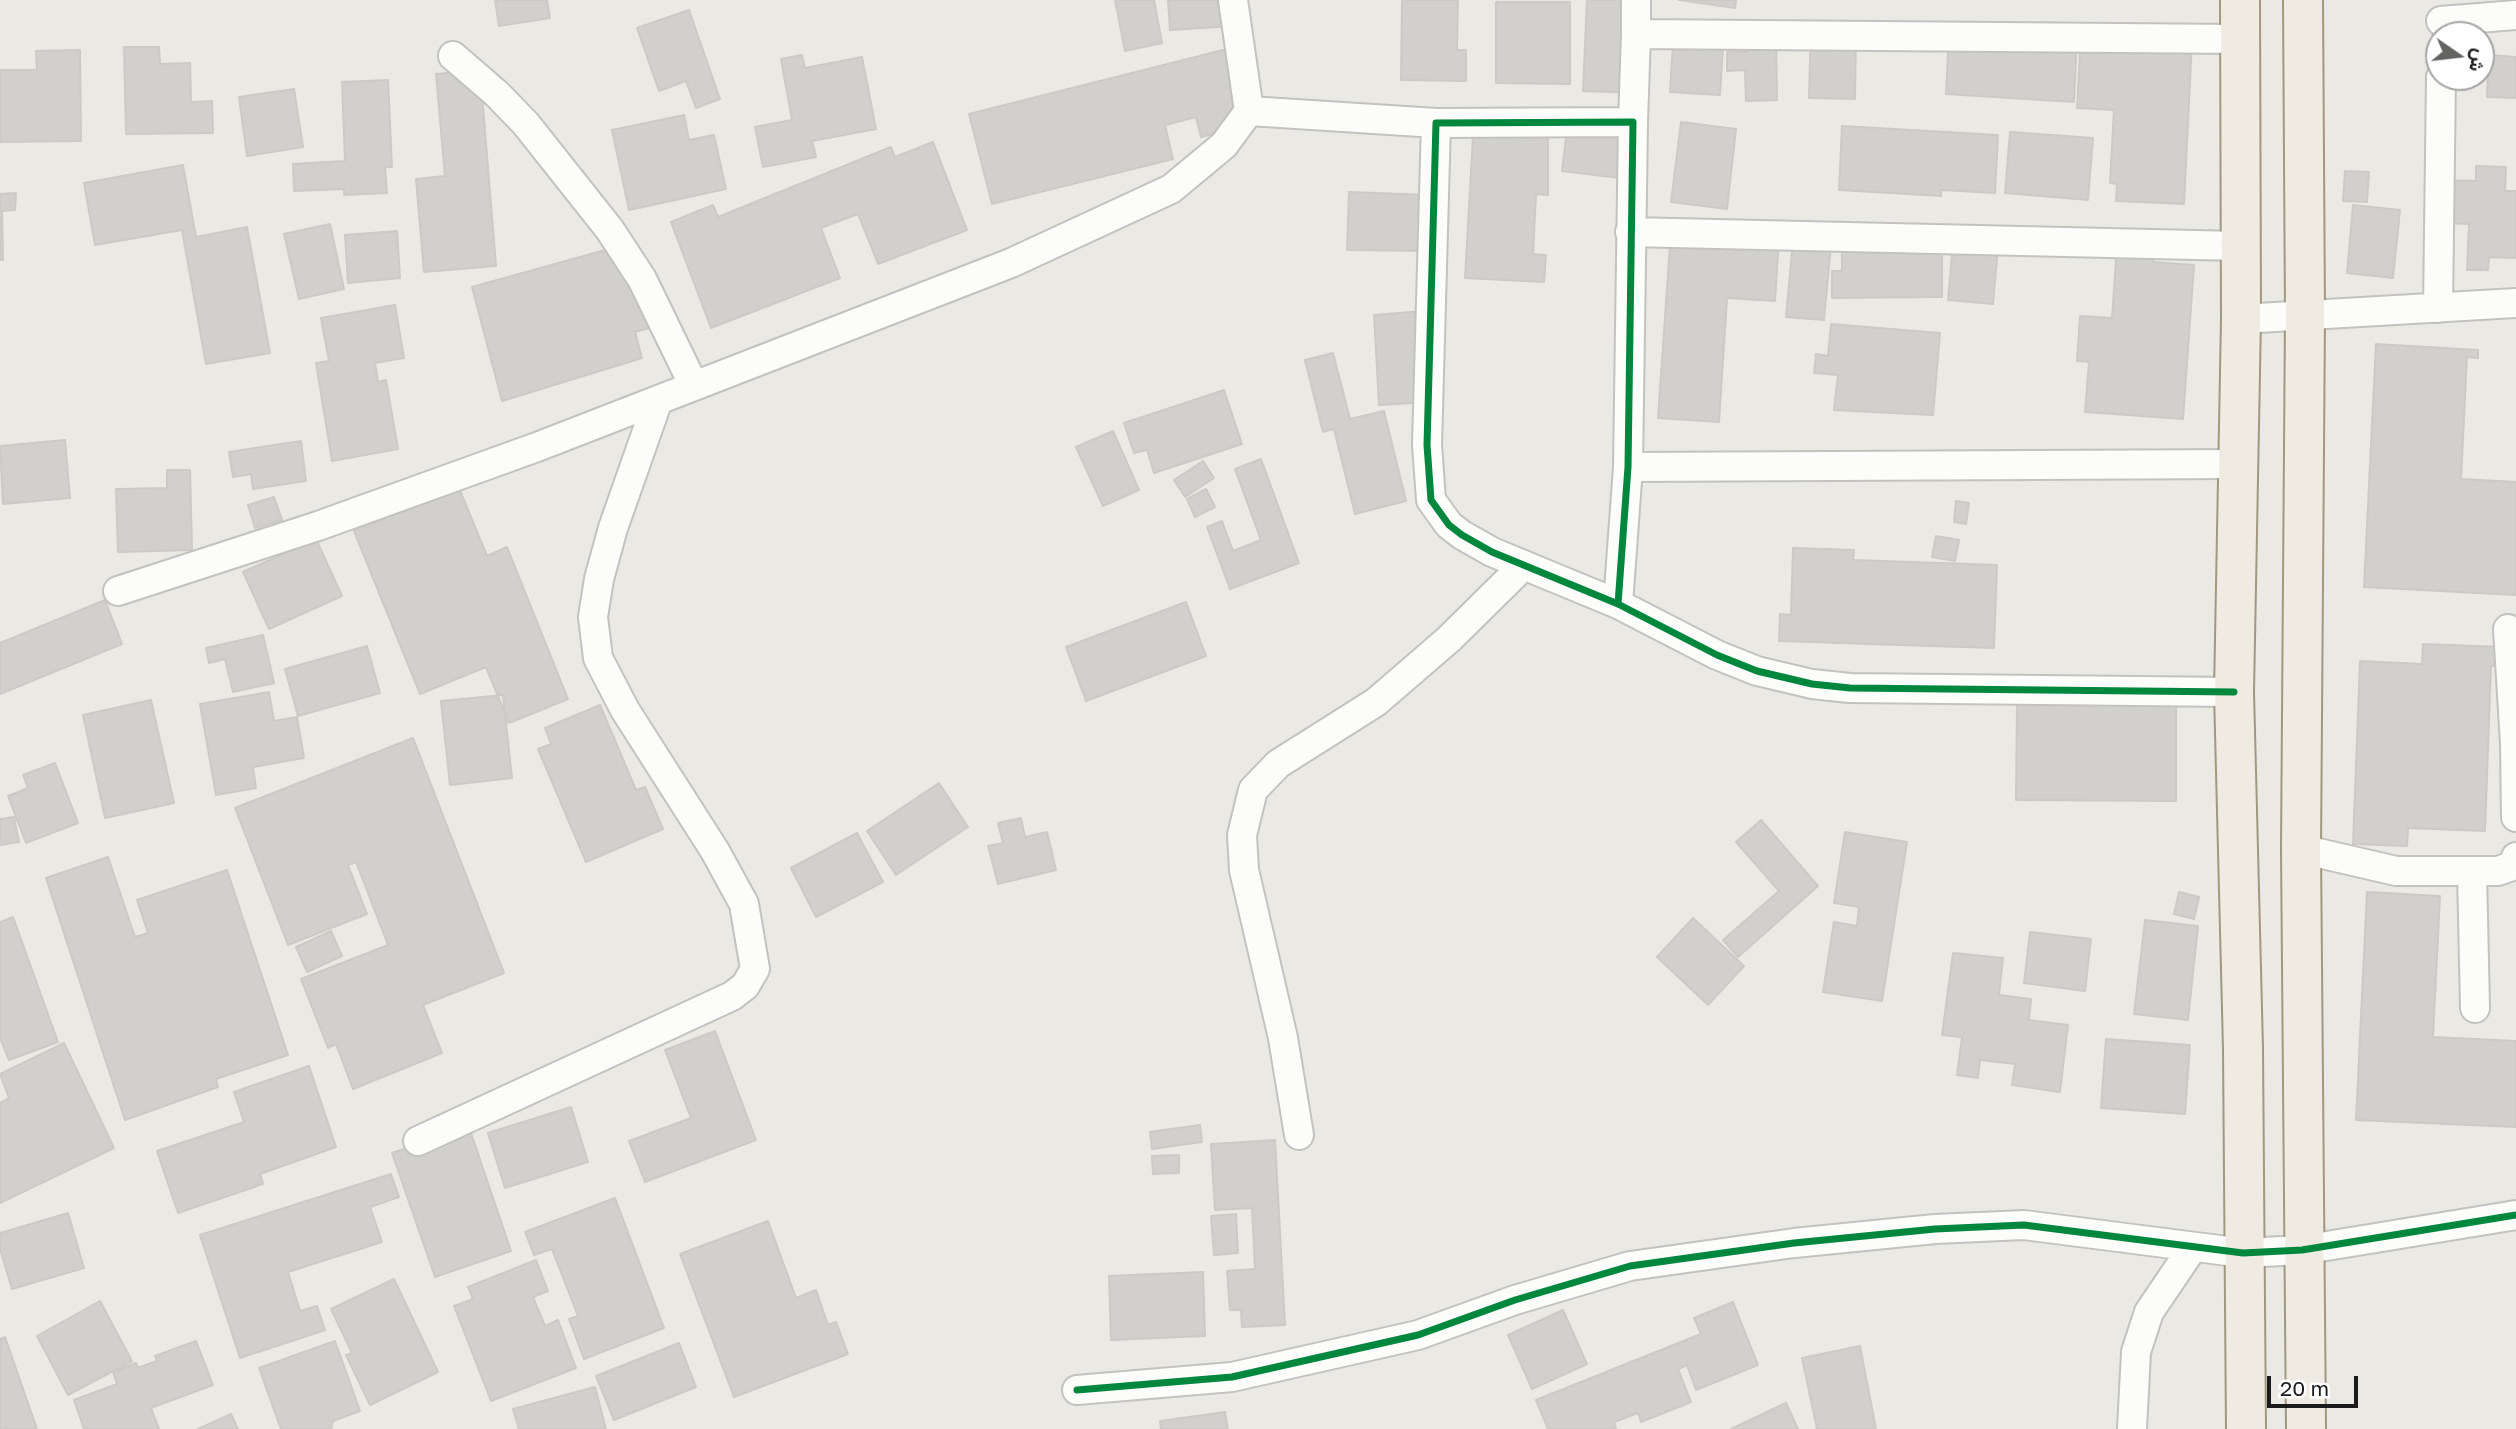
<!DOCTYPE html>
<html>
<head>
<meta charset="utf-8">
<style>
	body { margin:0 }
	#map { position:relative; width:2516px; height:1429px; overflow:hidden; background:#eae9e3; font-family:"Golos Text",Vazirmatn,sans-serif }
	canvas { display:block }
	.north { position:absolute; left:2425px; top:21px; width:70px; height:70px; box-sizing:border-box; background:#fff; border:2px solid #a4a4a4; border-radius:50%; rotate:104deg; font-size:19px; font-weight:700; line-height:28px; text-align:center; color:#1b1b1b }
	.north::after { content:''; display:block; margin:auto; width:24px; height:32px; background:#636361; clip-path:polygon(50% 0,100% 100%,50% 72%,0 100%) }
	.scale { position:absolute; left:2267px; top:1376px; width:91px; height:32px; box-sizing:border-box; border:4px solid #1b1b1b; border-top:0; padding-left:9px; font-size:21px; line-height:24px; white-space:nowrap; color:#1b1b1b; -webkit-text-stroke:5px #fff; paint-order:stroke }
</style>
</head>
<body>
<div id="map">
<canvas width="2516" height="1429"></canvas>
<div class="north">ش</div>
<div class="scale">20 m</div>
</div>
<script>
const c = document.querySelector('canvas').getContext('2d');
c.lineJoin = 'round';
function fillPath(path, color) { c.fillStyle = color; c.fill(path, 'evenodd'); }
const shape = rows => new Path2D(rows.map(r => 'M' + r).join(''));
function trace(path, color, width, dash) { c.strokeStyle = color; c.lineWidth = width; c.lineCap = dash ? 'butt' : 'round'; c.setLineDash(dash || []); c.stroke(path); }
const building = shape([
	[495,0,547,0,550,18,499,26,495,0],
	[1115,0,1154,0,1162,43,1125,51,1115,0],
	[1168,0,1233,0,1234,26,1170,30,1168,0],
	[1402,0,1458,0,1457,50,1466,50,1466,81,1401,80,1402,0],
	[1587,0,1644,0,1640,93,1583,91,1587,0],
	[1679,0,1736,0,1735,8,1679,0],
	[1496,2,1570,2,1570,84,1496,83,1496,2],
	[689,10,720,99,696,108,686,81,659,91,637,28,689,10],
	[1674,28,1724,31,1720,95,1670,92,1674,28],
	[1811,29,1856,30,1855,99,1809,98,1811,29],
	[1776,32,1777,100,1746,101,1745,70,1727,71,1727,52,1747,52,1746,33,1776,32],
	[1949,33,2077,36,2074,102,1946,94,1949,33],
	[2081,36,2192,41,2184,204,2116,201,2117,184,2110,183,2114,110,2077,108,2081,36],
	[1243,45,1263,121,1201,137,1196,117,1165,125,1173,159,992,204,969,114,1243,45],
	[124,47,159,47,160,64,190,63,191,102,212,101,213,133,126,134,124,47],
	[80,50,81,141,0,142,0,70,37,70,36,51,80,50],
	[802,55,805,68,862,57,876,129,812,141,816,157,763,167,755,127,792,120,781,59,802,55],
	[2489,55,2516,57,2516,98,2487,97,2489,55],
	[480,70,496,266,424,272,416,179,445,176,436,74,480,70],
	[388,80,392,167,385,167,387,193,344,195,344,189,294,191,293,164,345,161,342,82,388,80],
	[294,89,303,147,247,156,239,97,294,89],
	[684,115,689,140,714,135,726,189,629,210,612,130,684,115],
	[1474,119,1548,122,1548,195,1536,194,1533,254,1546,255,1544,282,1465,278,1474,119],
	[1568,121,1634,129,1628,179,1562,171,1568,121],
	[1681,122,1736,129,1727,209,1671,202,1681,122],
	[1842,126,1998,135,1995,193,1941,190,1941,196,1839,190,1842,126],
	[2010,132,2093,138,2088,200,2005,193,2010,132],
	[933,142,967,230,878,264,858,214,821,228,840,278,711,328,671,222,713,205,718,217,891,147,895,157,933,142],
	[183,165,196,237,247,227,270,353,206,364,182,230,95,245,84,183,183,165],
	[2476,166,2506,167,2505,191,2516,191,2516,258,2489,257,2488,270,2467,270,2469,224,2442,223,2444,180,2476,181,2476,166],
	[2345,171,2369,172,2367,202,2343,201,2345,171],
	[1349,192,1428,195,1426,251,1347,250,1349,192],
	[16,193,15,210,2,211,3,260,0,260,0,194,16,193],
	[2353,205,2400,210,2393,278,2347,273,2353,205],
	[330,224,344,289,299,299,284,234,330,224],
	[397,231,400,278,348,283,345,235,397,231],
	[1671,231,1779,239,1775,301,1727,298,1719,422,1658,418,1671,231],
	[1842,237,1942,244,1942,297,1832,298,1832,271,1842,271,1842,237],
	[1793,241,1831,244,1824,320,1786,317,1793,241],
	[634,242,657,326,635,332,642,358,502,401,472,287,634,242],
	[1953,243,1998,247,1993,304,1948,300,1953,243],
	[2117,246,2154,248,2153,262,2194,265,2183,419,2085,412,2089,362,2077,361,2080,316,2112,318,2117,246],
	[395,305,404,358,375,363,378,382,386,380,398,449,332,461,316,363,329,361,321,318,395,305],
	[1424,311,1429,402,1379,405,1374,315,1424,311],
	[1831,324,1940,333,1933,415,1834,410,1838,375,1814,373,1816,354,1828,356,1831,324],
	[2376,344,2478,350,2478,358,2467,357,2461,479,2516,482,2516,595,2364,587,2376,344],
	[1333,353,1350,419,1384,411,1406,501,1355,514,1334,429,1323,432,1305,360,1333,353],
	[1224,390,1242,444,1154,473,1147,450,1134,453,1124,423,1224,390],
	[1113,431,1139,490,1103,506,1076,447,1113,431],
	[65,440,70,498,3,504,0,446,65,440],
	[301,441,306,481,253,489,251,474,233,477,229,452,301,441],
	[1261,459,1299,563,1230,589,1207,527,1222,521,1233,551,1261,540,1235,469,1261,459],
	[1203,461,1214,478,1185,497,1174,480,1203,461],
	[167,470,190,470,192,550,118,552,116,489,167,488,167,470],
	[459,488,487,556,507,547,568,699,509,723,486,667,420,694,354,531,459,488],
	[1206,489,1215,507,1195,517,1187,499,1206,489],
	[274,497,282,520,255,528,248,505,274,497],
	[1956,501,1969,503,1966,524,1954,522,1956,501],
	[1936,536,1959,540,1955,561,1932,557,1936,536],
	[316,539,342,596,269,629,243,572,316,539],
	[1793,548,1854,550,1853,560,1997,565,1994,648,1779,641,1780,614,1791,615,1793,548],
	[105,600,122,644,0,694,0,643,105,600],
	[1186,602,1206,656,1086,701,1066,647,1186,602],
	[263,635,274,683,233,692,225,659,209,663,206,648,263,635],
	[2423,644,2501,647,2500,666,2491,666,2485,831,2408,828,2407,846,2353,844,2360,661,2422,664,2423,644],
	[367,646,380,693,298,716,285,669,367,646],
	[269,692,274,721,297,717,304,758,253,767,256,788,216,795,200,704,269,692],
	[503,695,512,778,450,785,441,701,503,695],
	[151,700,174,803,105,818,83,715,151,700],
	[2017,703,2176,704,2176,801,2016,800,2017,703],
	[600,705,636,790,645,787,663,829,586,862,538,749,551,744,545,728,600,705],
	[413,738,504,973,423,1005,442,1053,353,1089,336,1044,328,1048,301,979,388,945,356,862,348,865,367,914,288,945,235,808,413,738],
	[55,763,78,823,26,843,8,796,28,788,23,775,55,763],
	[939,783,968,827,896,875,867,831,939,783],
	[14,817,19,842,0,845,0,819,14,817],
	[1021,818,1025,837,1047,832,1056,870,998,884,988,846,1003,843,998,823,1021,818],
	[1761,820,1818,886,1738,957,1723,940,1779,891,1736,842,1761,820],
	[1845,832,1907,842,1882,1001,1823,992,1834,922,1857,926,1859,907,1834,903,1845,832],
	[857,833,883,882,816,917,791,868,857,833],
	[108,857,135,937,148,933,137,900,227,870,288,1055,216,1079,218,1087,125,1120,46,878,108,857],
	[2179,892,2199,897,2194,919,2174,914,2179,892],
	[2367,892,2440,896,2433,1037,2516,1041,2516,1127,2356,1120,2367,892],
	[13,917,58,1042,9,1060,0,1038,0,922,13,917],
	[1693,918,1744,966,1708,1005,1657,957,1693,918],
	[2145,920,2198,926,2188,1020,2134,1014,2145,920],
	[331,931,342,956,307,972,296,947,331,931],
	[2030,932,2091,939,2085,991,2024,983,2030,932],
	[1953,953,2003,958,1999,995,2031,999,2029,1020,2068,1025,2060,1092,2012,1085,2015,1064,1980,1060,1978,1078,1957,1075,1962,1037,1942,1035,1953,953],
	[715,1031,756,1140,645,1182,629,1141,691,1118,665,1050,715,1031],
	[2106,1039,2190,1045,2185,1114,2101,1108,2106,1039],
	[64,1043,114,1148,0,1203,0,1103,9,1098,0,1074,64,1043],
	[309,1066,336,1147,260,1174,263,1184,178,1213,157,1151,244,1122,234,1092,309,1066],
	[571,1107,588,1162,505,1188,488,1133,571,1107],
	[1200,1125,1202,1142,1152,1149,1150,1132,1200,1125],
	[469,1127,511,1251,435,1277,392,1153,469,1127],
	[1275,1140,1285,1325,1242,1327,1241,1310,1230,1310,1227,1271,1255,1269,1252,1208,1215,1210,1211,1144,1275,1140],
	[1179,1155,1179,1173,1153,1174,1152,1156,1179,1155],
	[391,1174,399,1197,370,1207,382,1242,288,1272,300,1311,317,1306,325,1330,240,1358,200,1235,391,1174],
	[615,1198,664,1328,584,1359,569,1319,578,1316,552,1249,534,1255,525,1232,615,1198],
	[68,1213,84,1268,12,1289,0,1249,0,1233,68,1213],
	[1236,1214,1238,1253,1214,1255,1211,1216,1236,1214],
	[768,1221,796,1298,816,1290,828,1325,836,1322,848,1354,734,1397,680,1254,768,1221],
	[536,1260,548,1291,533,1297,545,1326,558,1320,576,1368,491,1401,454,1306,473,1299,468,1287,536,1260],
	[1203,1272,1205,1336,1111,1340,1109,1276,1203,1272],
	[394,1279,438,1372,370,1405,346,1355,352,1353,331,1309,394,1279],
	[100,1301,132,1361,68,1395,37,1336,100,1301],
	[1733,1302,1758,1365,1696,1390,1687,1365,1678,1369,1691,1402,1641,1422,1638,1413,1614,1422,1616,1429,1548,1429,1536,1400,1701,1334,1694,1318,1733,1302],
	[1563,1310,1587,1364,1532,1389,1508,1335,1563,1310],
	[5,1337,37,1429,0,1429,0,1339,5,1337],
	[196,1341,213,1385,151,1408,159,1429,84,1429,74,1400,117,1384,113,1372,136,1363,138,1368,157,1361,155,1356,196,1341],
	[335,1341,360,1411,333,1421,331,1429,281,1429,259,1368,335,1341],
	[679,1343,696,1387,614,1420,596,1376,679,1343],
	[1860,1346,1876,1429,1817,1429,1802,1358,1860,1346],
	[595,1387,606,1429,519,1429,513,1409,595,1387],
	[1786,1403,1798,1429,1731,1429,1786,1403],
	[1225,1412,1228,1429,1161,1429,1160,1421,1225,1412],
	[231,1414,238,1429,198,1429,231,1414]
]);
fillPath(building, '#d2d0cc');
trace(building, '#cdcac5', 2);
const minor = shape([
	[1636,0,1636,34],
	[2441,21,2516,15],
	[453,56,497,94,526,124,610,230,642,279,694,386],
	[1249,111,1436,123],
	[1633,122,1636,34,2239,39],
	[1630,232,2239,246],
	[2438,308,2441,77],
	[2241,319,2516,303],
	[1628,467,2240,464],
	[118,591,318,526,537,447,1011,263,1171,189,1224,145,1249,111,1233,0],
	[1618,604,1628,467,1633,122,1436,123,1427,445,1431,500,1449,525,1462,535,1492,552,1618,604,1717,655,1757,671,1812,684,1850,688,2234,692],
	[2508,629,2515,744,2516,817],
	[2301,849,2396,871,2498,871,2512,866,2516,857],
	[2472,871,2475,1008],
	[1299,1135,1283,1038,1244,870,1242,835,1253,790,1278,764,1376,702,1449,639,1524,565],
	[418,1141,732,996,745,986,755,969,744,904,715,851,625,710,598,658,593,617,599,579,613,528,658,400],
	[1077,1390,1232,1377,1418,1335,1515,1300,1630,1266,1794,1243,1935,1229,2024,1225,2243,1253,2302,1250,2516,1215],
	[2132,1429,2136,1352,2149,1312,2193,1247]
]);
const primary = shape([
	[2240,0,2241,319,2234,692,2243,1049,2246,1429],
	[2303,0,2305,315,2301,849,2306,1429]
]);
trace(minor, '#c2c2bf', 32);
trace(primary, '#a09880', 42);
trace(minor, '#fcfcfb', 28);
trace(primary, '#f0ebe2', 38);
trace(shape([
	[1618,604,1628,467,1633,122,1436,123,1427,445,1431,500,1449,525,1462,535,1492,552,1618,604,1717,655,1757,671,1812,684,1850,688,2234,692],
	[1077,1390,1232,1377,1418,1335,1515,1300,1630,1266,1794,1243,1935,1229,2024,1225,2243,1253,2302,1250,2516,1215]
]), '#00873e', 7);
</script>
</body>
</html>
